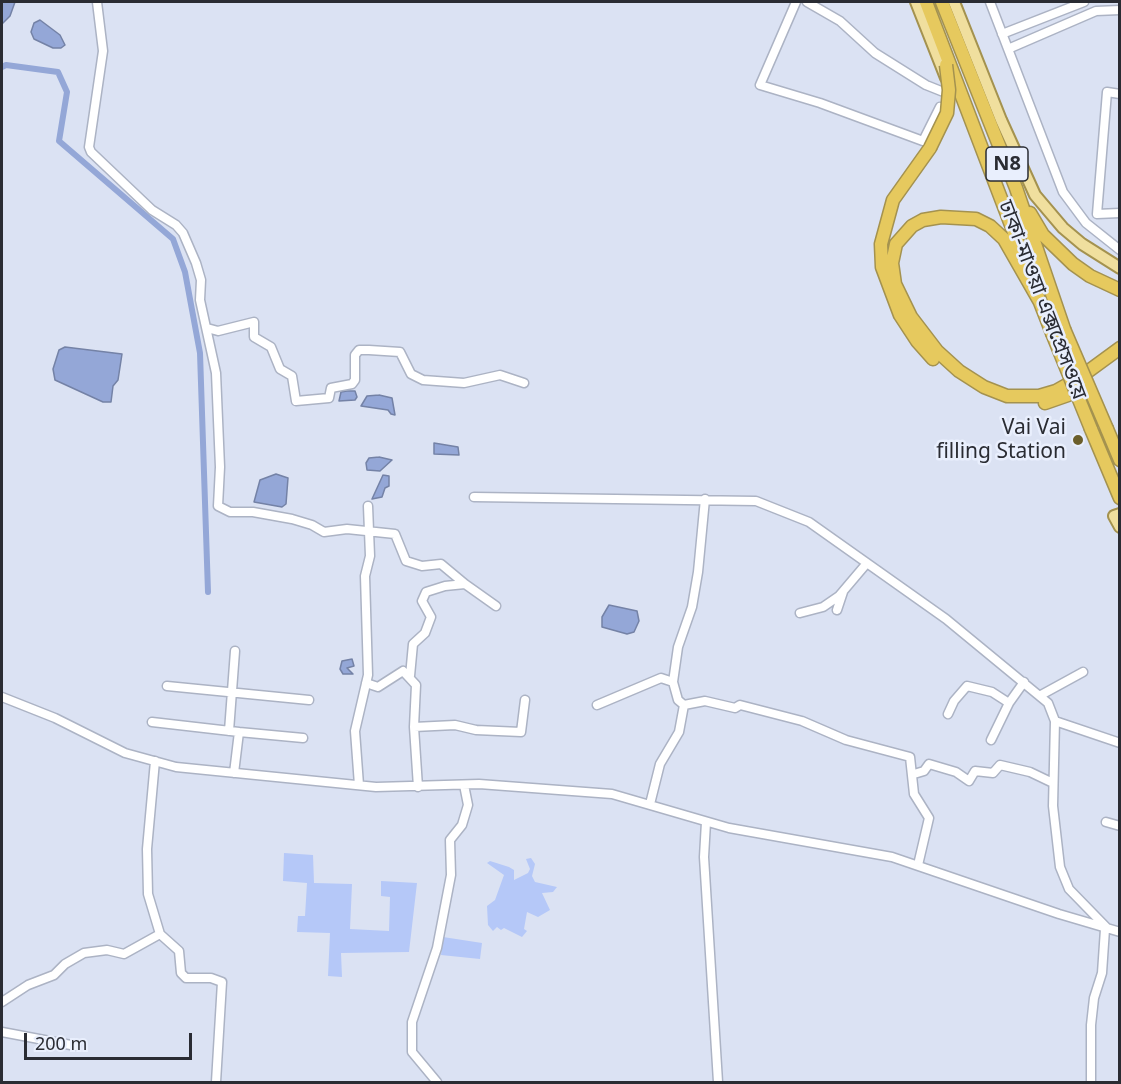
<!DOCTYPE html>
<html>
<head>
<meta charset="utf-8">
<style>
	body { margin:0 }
	#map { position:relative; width:1121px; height:1084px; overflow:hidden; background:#dbe2f3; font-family:"Noto Sans",sans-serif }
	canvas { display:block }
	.frame { position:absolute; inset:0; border:3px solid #2a2c33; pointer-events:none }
	.scale { position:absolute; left:24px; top:1033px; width:168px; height:27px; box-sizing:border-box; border:3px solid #2a2c33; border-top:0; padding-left:8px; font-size:18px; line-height:21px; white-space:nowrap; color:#2a2c33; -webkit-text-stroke:4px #e9effd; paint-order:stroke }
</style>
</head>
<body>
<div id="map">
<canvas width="1121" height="1084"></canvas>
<div class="frame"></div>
<div class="scale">200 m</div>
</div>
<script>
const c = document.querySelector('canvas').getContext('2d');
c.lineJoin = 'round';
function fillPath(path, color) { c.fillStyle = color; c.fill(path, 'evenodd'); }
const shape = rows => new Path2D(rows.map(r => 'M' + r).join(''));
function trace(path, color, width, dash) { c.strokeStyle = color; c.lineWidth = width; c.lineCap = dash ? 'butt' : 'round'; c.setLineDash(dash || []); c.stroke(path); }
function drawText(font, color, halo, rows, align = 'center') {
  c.font = font + ' "Noto Sans","Noto Sans Bengali",sans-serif'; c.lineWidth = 5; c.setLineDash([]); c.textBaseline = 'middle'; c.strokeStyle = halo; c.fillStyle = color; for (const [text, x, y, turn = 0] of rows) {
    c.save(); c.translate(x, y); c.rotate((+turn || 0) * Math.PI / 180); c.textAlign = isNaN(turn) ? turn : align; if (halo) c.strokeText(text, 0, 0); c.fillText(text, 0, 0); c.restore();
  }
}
fillPath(shape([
	[284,853,313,855,314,883,352,884,350,929,389,931,390,897,381,896,381,881,417,883,409,952,341,953,342,977,328,976,330,933,297,932,298,916,305,916,307,883,283,881],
	[531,858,535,864,532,876,535,882,557,887,553,892,542,893,550,910,538,917,527,912,524,929,527,931,522,937,504,928,501,930,497,927,493,931,488,925,487,906,495,900,504,875,487,863,490,861,509,867,514,870,514,880,528,873,530,869,526,859],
	[443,937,482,943,480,959,441,955]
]), '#b5c8f8');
const water = shape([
	[2,2,15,2,10,16,2,24,2,2],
	[40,20,60,35,65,45,61,48,53,48,34,39,31,32,34,23,40,20],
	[65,347,122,354,118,380,113,386,111,402,103,402,55,380,53,369,59,350,65,347],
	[347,391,355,391,357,397,355,400,339,401,341,392,347,391],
	[379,395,392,398,395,415,391,414,388,410,361,406,367,396,379,395],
	[434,443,458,447,459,455,434,454,434,443],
	[379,457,392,460,380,471,367,470,366,463,369,458,379,457],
	[276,474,288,478,286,504,282,507,254,502,260,480,276,474],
	[383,475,389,476,389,486,385,488,382,497,372,499,383,475],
	[609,605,637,611,639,621,634,632,627,634,602,627,602,617,609,605],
	[352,659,354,666,347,668,353,674,343,674,340,669,342,661,352,659]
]);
fillPath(water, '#94a7d7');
trace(water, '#7482a6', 1.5);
trace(shape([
	[2,67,6,65,58,72,67,92,59,141,173,239,185,272,200,353,208,592]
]), '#94a7d7', 6);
const minor = shape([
	[97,2,103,51,89,147,91,152,152,210,176,225,183,233,196,263,201,280,200,300,216,373,220,467,218,506,230,512,253,512,292,519,312,525,324,532,347,529,395,534,406,561,422,566,441,564,465,584],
	[796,2,760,85,820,103,923,141,940,107],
	[807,2,840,21,875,53,926,85,951,95],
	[990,2,1063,192,1086,223,1120,250],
	[1002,34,1084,2],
	[1008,49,1096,11,1120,10],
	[1120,94,1107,92,1097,214,1120,213],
	[207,328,218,331,254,322,254,337,271,347,280,369,292,376,296,401,329,398,331,388,352,384,355,380,355,355,359,350,369,350,400,352,411,374,423,380,464,383,500,375,524,383],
	[474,497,756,501,809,522,946,619,1048,703,1055,721,1053,806,1060,867,1069,889,1108,929],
	[837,610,843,592],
	[800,613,823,607,839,596,867,563],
	[410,676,413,644,425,633,431,617,422,601,426,592,445,586,465,584,496,606],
	[673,682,678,647,692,607,698,572,705,499],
	[366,683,378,687,403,671,416,685,414,727,418,787],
	[167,686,309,700],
	[1041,695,1083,672],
	[2,697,55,718,125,753,176,767,376,787,479,784,612,794,729,828,892,857,1059,914,1120,932],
	[597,705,661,678,673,682,678,700,684,705],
	[948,714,954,701,967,686,992,692,1009,703,1024,682],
	[1055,721,1120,743],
	[152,722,239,732,234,773],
	[414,727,455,725,476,730,521,732,525,700],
	[229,731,235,651],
	[239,732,303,738],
	[991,740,1009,703],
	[155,761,147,849,148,894,160,934,179,951,181,973,186,978,211,978,222,982,216,1082],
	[914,774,924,771,929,764,956,772,969,781,975,771,993,773,1000,765,1030,772,1053,783],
	[359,785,355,731,368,675,365,576,370,556,368,506],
	[650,804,660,764,679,732,684,705,705,701,735,708,740,705,802,721,846,740,910,757,914,794,929,818,918,865],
	[706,822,704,857,718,1082],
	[1106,822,1120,826],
	[2,1002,28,985,54,975,65,964,84,953,107,950,124,954,160,934],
	[2,1032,76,1046],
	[437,1082,412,1052,412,1022,437,948,451,875,450,840,462,825,468,805,464,785],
	[1091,1082,1091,1025,1094,998,1102,973,1105,929]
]);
const major = shape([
	[916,2,946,78],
	[954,2,1001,120,1035,195,1063,228,1082,244,1120,268],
	[1120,514,1114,516,1120,527]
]);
const highway = shape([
	[926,2,1029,272],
	[942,2,1016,188,1064,329],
	[930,148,893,200,881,244,882,267,900,315,917,341,933,359],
	[1030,213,1043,235,1073,264,1090,276,1120,290],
	[1038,297,1052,333],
	[1040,302,1004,239,990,226,976,219,941,217,923,220,912,226,896,244,892,263,895,284,911,317,937,351,959,371,984,387,1007,396,1039,396,1056,391,1079,378,1120,348],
	[1045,403,1068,395,1083,384],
	[1091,429,1120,498],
	[1107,429,1120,460]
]);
trace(minor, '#acb3c4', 11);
trace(major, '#a4924f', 14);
trace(highway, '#a4924f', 15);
trace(minor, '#fff', 8);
trace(major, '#f0df9e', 10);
trace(highway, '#e6c95e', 12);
const highwayBridge = shape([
	[930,148,947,113,949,90,946,65],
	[1064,329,1107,429],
	[1052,333,1091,429]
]);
trace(highwayBridge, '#a4924f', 15, []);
trace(highwayBridge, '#e6c95e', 12);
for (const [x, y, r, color] of [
	[1078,440,6,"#6b5e2b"]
]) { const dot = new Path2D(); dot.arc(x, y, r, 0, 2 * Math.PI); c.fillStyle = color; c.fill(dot); trace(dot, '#e9effd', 2); }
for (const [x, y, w] of [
	[1007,164,42]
]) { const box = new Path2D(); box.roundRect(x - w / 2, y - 17, w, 34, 4.5); c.fillStyle = '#e9effd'; c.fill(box); trace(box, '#2a2c33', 1.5); }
drawText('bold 20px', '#2a2c33', null, [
	["N8",1007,164]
]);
drawText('21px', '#2a2c33', '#e9effd', [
	["ঢাকা-মাওয়া এক্সপ্রেসওয়ে",1042,300,69]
]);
drawText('21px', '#2a2c33', '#e9effd', [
	["Vai Vai",1066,428],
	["filling Station",1066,452]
], 'right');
</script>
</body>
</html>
